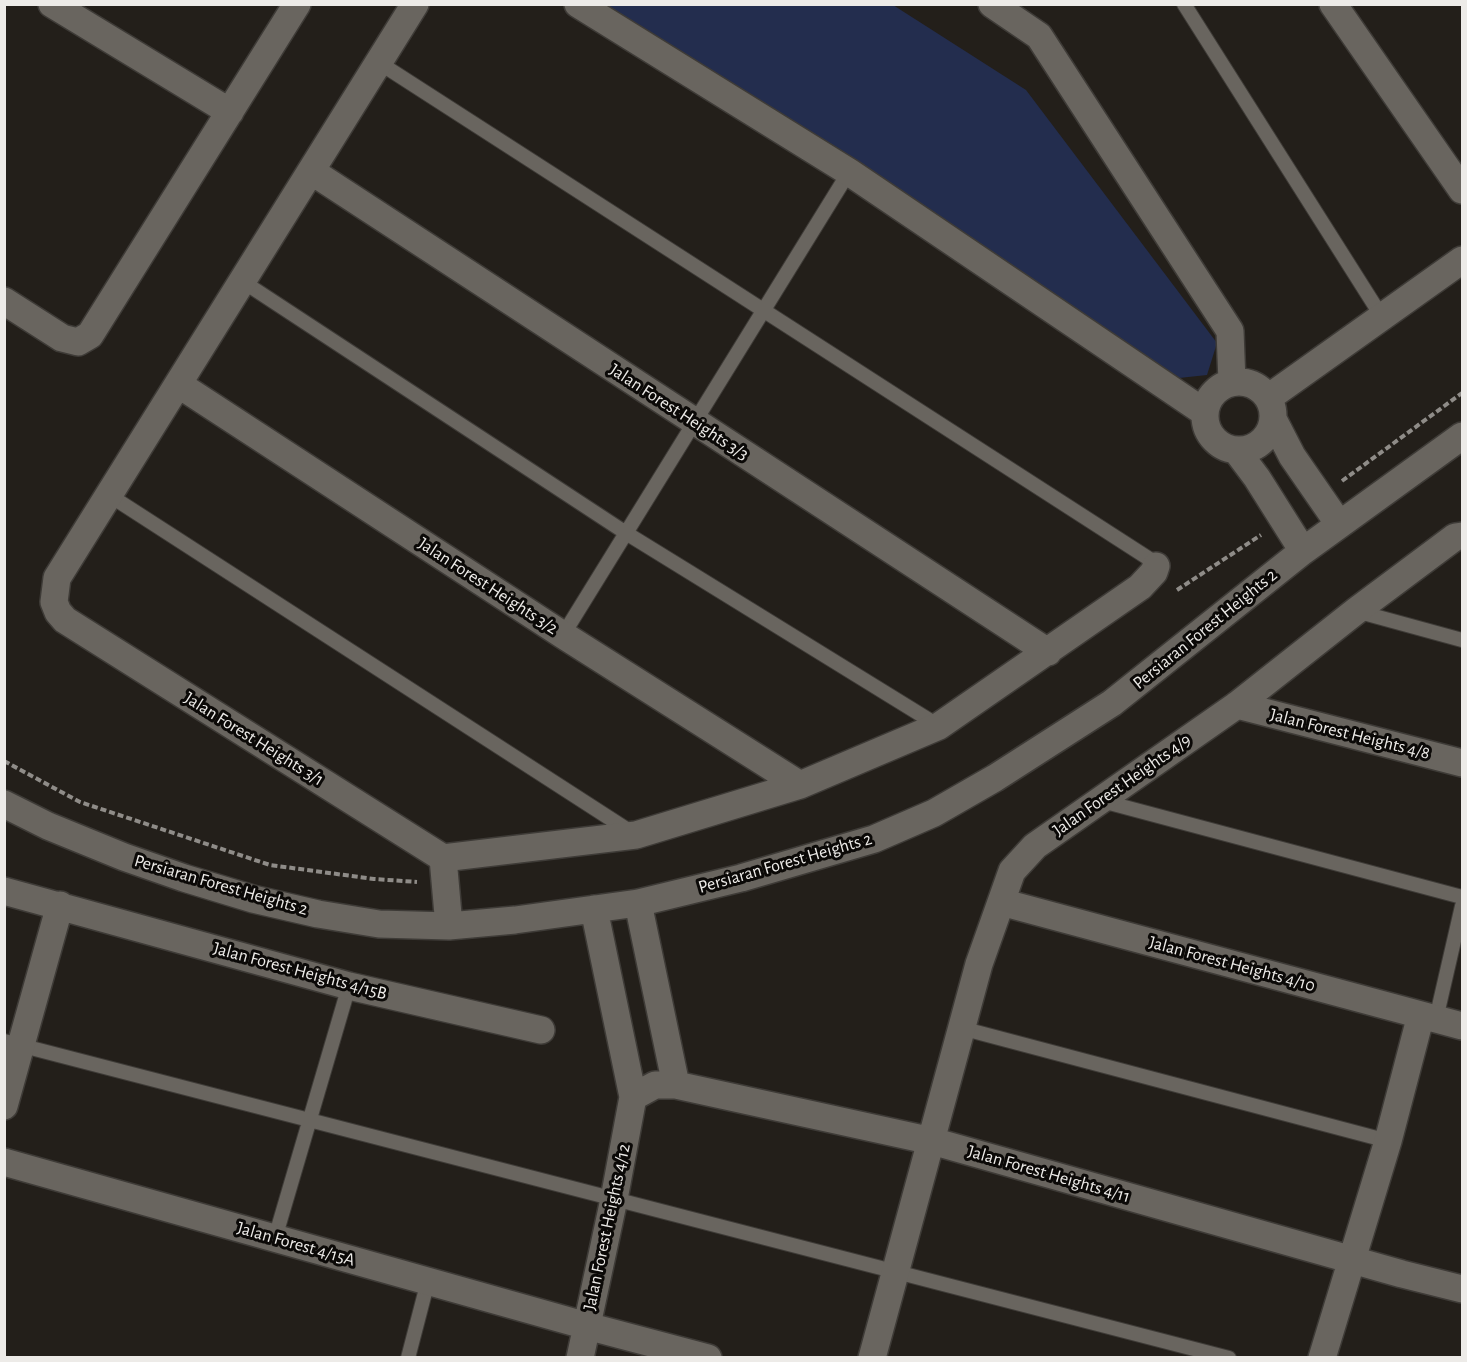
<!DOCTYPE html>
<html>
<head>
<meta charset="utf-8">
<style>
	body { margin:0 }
	#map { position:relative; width:1467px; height:1362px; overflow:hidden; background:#231f1a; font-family:"Alegreya Sans",sans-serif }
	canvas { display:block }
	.frame { position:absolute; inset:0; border:6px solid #edebe8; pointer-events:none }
</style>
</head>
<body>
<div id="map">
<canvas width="1467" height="1362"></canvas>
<div class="frame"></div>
</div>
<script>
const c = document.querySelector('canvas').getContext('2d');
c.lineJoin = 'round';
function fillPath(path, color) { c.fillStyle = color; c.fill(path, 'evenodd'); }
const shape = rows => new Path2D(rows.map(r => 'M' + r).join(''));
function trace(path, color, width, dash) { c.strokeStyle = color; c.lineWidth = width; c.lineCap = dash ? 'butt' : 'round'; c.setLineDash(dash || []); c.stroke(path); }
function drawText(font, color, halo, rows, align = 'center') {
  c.font = font + ' "Alegreya Sans",sans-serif'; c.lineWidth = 6; c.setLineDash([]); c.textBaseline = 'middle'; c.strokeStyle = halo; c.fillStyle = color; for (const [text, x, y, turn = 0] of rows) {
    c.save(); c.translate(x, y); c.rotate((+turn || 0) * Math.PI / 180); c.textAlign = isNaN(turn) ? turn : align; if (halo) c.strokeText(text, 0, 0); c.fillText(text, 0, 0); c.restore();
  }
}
fillPath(shape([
	[579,5,893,5,1026,90,1217,343,1207,375,1179,378]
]), '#232d4e');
const lane = shape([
	[1184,4,1382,317],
	[378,62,1151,560,1156,566],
	[242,281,626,533,939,726],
	[109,495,634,834],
	[1356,611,1462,640],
	[563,635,849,172],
	[1102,801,1462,897],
	[1436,1019,1462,906],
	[961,1028,1388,1141],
	[4,1041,1229,1358],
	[275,1238,349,986],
	[408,1358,428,1281]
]);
const street = shape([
	[52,4,230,112],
	[415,4,57,578,54,602,58,612,65,620,443,858],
	[578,4,849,172,1204,412],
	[992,4,1039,36,1230,331,1232,382],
	[1333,4,1462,190],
	[311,171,1048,652],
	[4,301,62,338,78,342,90,335,297,4],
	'1205 416a34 34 0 1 1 68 0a34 34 0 1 1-68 0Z',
	[178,384,563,635,800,785],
	[1268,398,1462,260],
	[1273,419,1292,456,1339,524],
	[1236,450,1257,478,1303,551],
	[1237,705,1462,763],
	[4,804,48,826,124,857,184,878,253,899,318,914,379,924,449,926,515,920,638,903,741,878,874,839,934,813,995,778,1112,703,1303,551,1462,436],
	[443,858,636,835,800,785,939,726,1140,587,1154,572,1156,566],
	[443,858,449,926],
	[4,891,349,986,541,1030],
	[1001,902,1462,1026],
	[638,903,676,1085],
	[633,1097,655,1085,676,1085,932,1141,1402,1274,1462,1289],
	[4,1106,60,905],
	[4,1162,587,1326,708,1358],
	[580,1358,614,1199,633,1097,594,909],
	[872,1358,979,964,1012,871,1035,846,1237,705,1356,611,1455,537,1462,536],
	[1322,1358,1388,1141,1421,1015]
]);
trace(lane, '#3e3b37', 16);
trace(street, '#3e3b37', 30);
trace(shape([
	[1342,481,1462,393],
	[1177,590,1261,535],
	[4,761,80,802,270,865,374,879,417,882]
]), '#8f8c88', 4, [6, 3]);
trace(lane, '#69655f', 14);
trace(street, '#69655f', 27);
drawText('18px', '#edebe8', '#0b0907', [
	["Jalan Forest Heights 3/3",679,412,33],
	["Jalan Forest Heights 3/2",488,586,33],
	["Persiaran Forest Heights 2",1205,629,-39],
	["Jalan Forest Heights 4/8",1350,734,14],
	["Jalan Forest Heights 3/1",254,739,32],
	["Jalan Forest Heights 4/9",1122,785,-35],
	["Persiaran Forest Heights 2",785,863,-16],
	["Persiaran Forest Heights 2",221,885,16],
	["Jalan Forest Heights 4/10",1232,964,15],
	["Jalan Forest Heights 4/15B",300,971,15],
	["Jalan Forest Heights 4/11",1049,1174,16],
	["Jalan Forest Heights 4/12",607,1227,-78],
	["Jalan Forest 4/15A",296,1244,16]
]);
</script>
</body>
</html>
